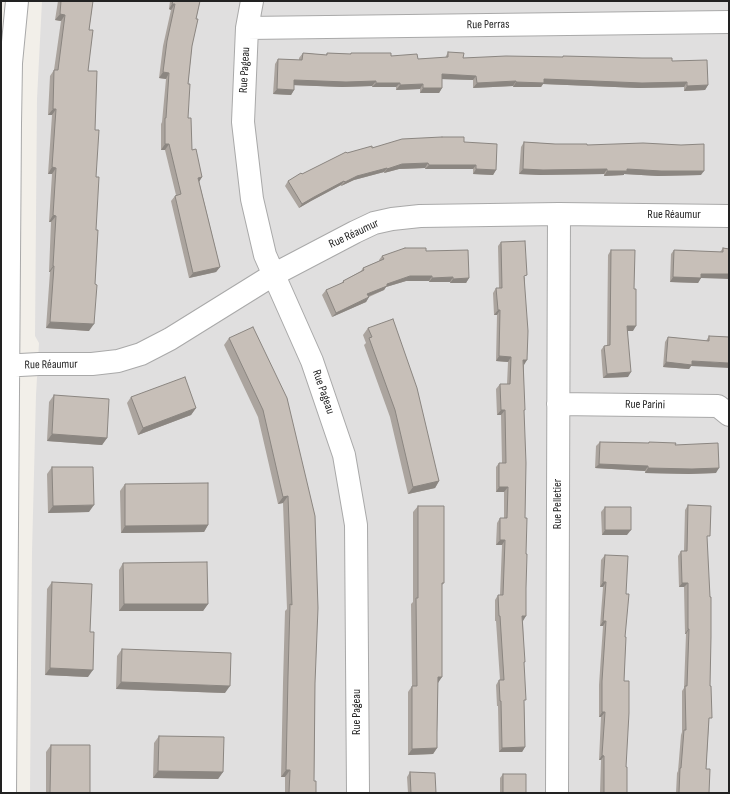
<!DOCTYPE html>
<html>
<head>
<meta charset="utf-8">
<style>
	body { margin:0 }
	#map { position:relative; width:730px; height:794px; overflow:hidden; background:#f2efe9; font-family:"Sofia Sans Condensed",sans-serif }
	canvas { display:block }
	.frame { position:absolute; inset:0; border:2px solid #222; pointer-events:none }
</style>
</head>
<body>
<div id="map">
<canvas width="730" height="794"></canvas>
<div class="frame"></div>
</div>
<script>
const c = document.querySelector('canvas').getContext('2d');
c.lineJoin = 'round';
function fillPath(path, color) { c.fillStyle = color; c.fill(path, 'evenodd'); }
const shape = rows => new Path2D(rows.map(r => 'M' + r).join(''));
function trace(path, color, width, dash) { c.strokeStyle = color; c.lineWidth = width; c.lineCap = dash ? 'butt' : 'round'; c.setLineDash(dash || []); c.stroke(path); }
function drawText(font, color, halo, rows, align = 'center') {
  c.font = font + ' "Sofia Sans Condensed",sans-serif'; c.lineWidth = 3.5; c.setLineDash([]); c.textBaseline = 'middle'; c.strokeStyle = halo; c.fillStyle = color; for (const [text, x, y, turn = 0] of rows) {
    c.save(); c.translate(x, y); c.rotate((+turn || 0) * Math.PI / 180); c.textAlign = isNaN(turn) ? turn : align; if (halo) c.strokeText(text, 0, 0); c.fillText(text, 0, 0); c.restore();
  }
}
fillPath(shape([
	[42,1,729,1,729,793,30,793,32,552,36,395,39,343,35,336,37,99]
]), '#e0dfdf');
const minor = shape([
	[252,1,247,28,243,122,252,199,265,255,312,361,344,455,356,525,358,793],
	[247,28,729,22],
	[1,366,39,364,92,364,118,361,141,354,170,339,273,275,355,232,374,223,392,219,420,216,559,214,729,216],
	[558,404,718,406,729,415],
	[5,793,10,124,11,63,17,1],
	[557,793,559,214]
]);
trace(minor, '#a9a9a9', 24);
trace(minor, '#fff', 22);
fillPath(shape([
	[58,1,93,1,89,30,88,71,95,130,96,177,89,331,46,328,50,272,49,272,51,222,49,222,52,174,48,174,52,115,48,115,50,76,54,70,61,21,55,20],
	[170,1,200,1,196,19,192,46,188,84,188,118,192,150,202,177,199,181,220,267,216,272,189,278,171,201,175,196,176,195,165,150,161,150,161,124,162,122,166,79,159,78,163,46,171,10,169,9],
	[448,52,463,58,563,57,563,56,672,61,708,85,705,90,684,91,684,87,639,88,543,84,541,87,513,87,513,86,473,88,473,80,442,79,442,88,439,93,420,93,420,89,396,90,396,87,372,87,372,86,342,87,294,85,294,90,291,95,273,94,275,64,278,59,299,60,299,58,303,53,326,55,327,53,350,54,351,53,367,53,418,59,445,58],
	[464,142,496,170,493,175,473,174,473,169,425,169,425,168,399,169,384,173,384,172,354,180,341,186,341,185,311,201,299,208,285,186,288,181,302,174,347,153,372,148],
	[524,142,555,144,587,145,701,175,658,176,624,174,624,175,604,176,604,174,540,175,519,174,521,147],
	[501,242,525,278,524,365,523,621,524,664,524,703,525,747,522,752,499,752,498,706,497,706,496,685,499,680,500,680,496,621,495,621,495,600,498,595,500,595,502,545,496,545,497,523,500,518,504,518,504,492,496,492,496,467,499,463,502,463,501,415,497,415,496,389,500,384,507,384,508,362,496,361,497,315,494,315,493,293,496,288,499,288,498,246],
	[723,248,729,249,701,278,698,283,670,282,671,254,674,250,720,252],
	[611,250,633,331,628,331,628,377,603,378,601,350,604,346,607,346,608,255],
	[426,251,469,278,466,283,450,283,450,282,429,282,429,281,406,281,386,287,384,290,369,297,366,302,332,317,322,295,326,290,342,283,343,281,361,271,363,268,379,261,379,260,382,256],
	[368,328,439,481,435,488,408,494,390,417,364,345,366,343,363,335],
	[709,336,729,337,691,366,689,369,663,367,665,342,668,337,706,341],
	[229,338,287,398,315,683,314,781,316,793,285,793,285,777,281,777,283,683,285,611,287,609,283,503,278,504,258,417,224,345],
	[54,395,107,438,102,445,47,441,49,402],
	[131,397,196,408,191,415,138,435,127,403],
	[600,442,648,443,649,442,675,445,716,473,689,474,645,473,645,471,595,468,596,446],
	[52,467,89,512,48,513,47,474],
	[125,484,208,525,204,532,121,533,120,491],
	[688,505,707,541,709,722,706,769,709,793,676,793,677,773,678,771,681,735,682,732,682,691,684,688,686,634,685,634,684,587,679,587,678,556,681,551,684,551,685,510],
	[418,506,444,583,442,585,438,683,437,732,437,748,433,754,408,755,408,692,412,686,411,604,413,602,413,512],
	[605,507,627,535,602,535,601,512],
	[605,555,626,594,624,681,626,767,627,793,600,793,601,760,599,760,601,717,599,717,599,685,603,626,600,626,603,587,600,587,601,560],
	[123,563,208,604,203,611,119,611,119,570],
	[52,582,88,677,45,675,47,589],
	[122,649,225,693,116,689,117,656],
	[159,736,223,772,218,779,153,778,154,743],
	[51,745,90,793,46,793,46,752],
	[410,772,436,793,408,793,407,777],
	[503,774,526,793,500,793,500,778]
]), '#aba49e');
fillPath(shape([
	[172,4,175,4,171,10,169,9],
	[60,14,65,15,61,21,55,20],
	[163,72,169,73,166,79,159,78],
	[442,74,476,76,473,80,439,79],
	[544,79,687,82,684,87,639,88,543,84,541,87,513,87,516,82],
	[294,80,376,81,372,86,342,87,291,85],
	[516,81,513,86,473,88,477,83],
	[376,83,400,83,396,87,372,87],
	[423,84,420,89,396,90,400,85],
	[708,85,705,90,684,91,687,86],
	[423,88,442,88,439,93,420,93],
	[277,89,294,90,291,95,273,94],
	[53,109,56,109,52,115,48,115],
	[165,144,169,144,165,150,161,150],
	[428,163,425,168,399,169,384,173,387,169,402,164],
	[429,165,476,165,473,169,425,169],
	[52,167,56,168,52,174,48,174],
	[387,168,384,172,354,180,341,186,345,182,357,176],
	[476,169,496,170,493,175,473,174],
	[523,169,607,169,604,174,540,175,519,174],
	[627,169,704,171,701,175,658,176,624,174,624,175,604,176,607,171],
	[202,177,199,182,198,178],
	[344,181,341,185,311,201,299,208,302,204,314,197],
	[53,215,56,216,51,222,49,222],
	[53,266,54,266,50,272,49,272],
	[220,267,216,272,189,278,193,273],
	[701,274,729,274,729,279,701,278,698,283,670,282,673,277],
	[410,276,432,276,429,281,406,281,386,287,384,290,364,298,367,294,387,284],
	[453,277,450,282,429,282,432,278],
	[469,278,466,283,450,283,453,279],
	[369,297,366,302,332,317,336,313],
	[498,310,500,310,497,315,494,315],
	[50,322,94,324,89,331,46,328],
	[627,326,636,326,633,331,624,331],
	[499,356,511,357,508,362,496,361],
	[523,360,527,360,524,365],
	[692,361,729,363,729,368,691,366,689,369,663,367,666,362],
	[631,372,628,377,603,378,607,374],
	[196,408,191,415,138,435,143,428],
	[501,410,505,410,501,415,497,415],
	[52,434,107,438,102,445,47,441],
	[599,464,648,466,645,471,595,468],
	[648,468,719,468,716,473,689,474,645,473],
	[439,481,435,488,408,494,413,487],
	[499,487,508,487,504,492,496,492],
	[288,496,283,503,278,504,283,497],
	[94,505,89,512,48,513,53,506],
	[208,525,204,532,121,533,125,526],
	[605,530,631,530,627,535,602,535],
	[500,540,505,540,502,545,496,545],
	[603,582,606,582,603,587,600,587],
	[682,583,688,583,684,587,679,587],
	[124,604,208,604,203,611,119,611],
	[522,616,526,616,523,621],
	[603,621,606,621,603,626,600,626],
	[688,629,689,629,686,634,685,634],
	[50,668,93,670,88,677,45,675],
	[438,677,442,677,438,683],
	[121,682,230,686,225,693,116,689],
	[602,712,605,712,601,717,599,717],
	[525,747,522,752,499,752,502,748],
	[437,748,433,754,408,755,412,749],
	[602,755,604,756,601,760,599,760],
	[286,770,290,770,285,777,281,777],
	[158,771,223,772,218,779,153,778]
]), '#8b8681');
const building = shape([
	[61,1,93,1,89,30,93,30,88,71,97,71,95,130,99,130,96,177,99,177,96,230,98,230,95,284,97,285,94,324,50,322,54,266,53,266,56,216,53,215,56,168,52,167,56,109,53,109,54,70,58,70,65,15,60,14,61,1],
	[173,1,200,1,196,19,198,19,192,46,188,84,190,84,188,118,191,118,192,150,196,149,202,177,198,178,220,267,193,273,175,196,181,194,169,144,165,144,165,118,166,118,169,73,163,72,167,41,175,4,172,4,173,1],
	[448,52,464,53,463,58,506,56,563,57,563,56,642,58,672,58,672,61,707,60,708,85,687,86,687,82,642,83,544,79,544,83,516,82,516,81,477,83,476,76,442,74,442,88,423,88,423,84,400,85,400,83,376,83,376,81,346,82,294,80,294,90,277,89,278,59,302,60,303,53,327,55,327,53,351,54,351,53,391,53,391,56,417,54,418,59,448,57,448,52],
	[442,137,464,137,464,142,497,144,496,170,476,169,476,165,429,165,428,163,402,164,387,169,387,168,357,176,345,182,344,181,314,197,302,204,288,181,301,173,302,174,346,152,347,153,372,146,372,148,402,139,442,137],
	[524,142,555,144,587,144,587,145,643,143,681,145,704,144,704,171,661,171,627,169,627,171,607,171,607,169,543,170,523,169,524,142],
	[525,241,527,275,524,276,528,331,527,360,523,360,525,410,524,410,526,463,525,518,527,518,526,554,527,554,526,588,526,616,522,616,525,662,524,662,526,700,524,700,525,747,502,748,501,701,500,701,499,680,504,680,500,616,499,616,498,595,503,595,505,540,500,540,500,518,507,518,508,487,499,487,499,463,506,463,505,410,501,410,500,384,510,384,511,357,499,356,500,310,498,310,496,288,502,288,501,242,525,241],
	[405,248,426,248,426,251,468,250,469,278,453,279,453,277,432,278,432,276,410,276,387,284,387,286,367,294,369,297,336,313,326,290,344,282,343,281,364,270,363,268,384,259,382,256,405,248],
	[723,248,729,249,729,274,701,274,701,278,673,277,674,250,723,252,723,248],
	[611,250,635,250,634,289,636,289,636,326,627,326,631,372,607,374,604,346,610,345,611,250],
	[393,319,417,388,439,481,413,487,395,410,369,338,372,337,368,328,393,319],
	[253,327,287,398,315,516,318,608,315,683,314,781,316,781,316,793,289,793,290,770,286,770,288,676,290,604,292,605,288,496,283,497,263,410,229,338,253,327],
	[709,336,729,337,729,363,692,361,692,365,666,362,668,337,709,341,709,336],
	[185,377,196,408,143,428,131,397,185,377],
	[54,395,109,399,107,438,52,434,54,395],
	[600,442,649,443,649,442,676,443,675,445,718,443,719,468,692,469,648,468,648,466,599,464,600,442],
	[52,467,93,467,94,505,53,506,52,467],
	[208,483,208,525,125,526,125,484,208,483],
	[688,505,711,506,710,536,707,536,710,597,711,597,711,637,710,686,711,686,712,718,709,718,706,769,710,769,709,793,679,793,680,768,681,768,684,730,686,730,685,686,687,686,689,629,688,629,688,583,682,583,681,551,687,551,688,505],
	[418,506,444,506,444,583,442,583,442,677,438,677,437,732,437,748,412,749,412,686,417,686,416,598,418,598,418,506],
	[605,507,631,507,631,530,605,530,605,507],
	[605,555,628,556,626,594,629,594,625,637,626,637,624,681,629,681,629,713,626,767,627,767,627,793,604,793,604,756,602,755,605,712,602,712,602,681,606,621,603,621,606,582,603,582,605,555],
	[207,562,208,604,124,604,123,563,207,562],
	[52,582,92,584,90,632,94,632,93,670,50,668,52,582],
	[122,649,231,653,230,686,121,682,122,649],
	[159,736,224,737,223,772,158,771,159,736],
	[51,745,90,745,90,793,50,793,51,745],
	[410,772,435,773,436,793,411,793,410,772],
	[503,774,526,774,526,793,503,793,503,774]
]);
fillPath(building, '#c7bfb8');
trace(building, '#8b8681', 1);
drawText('12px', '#222', '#fff', [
	["Rue Perras",488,25,-1],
	["Rue Pageau",245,70,-87],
	["Rue Réaumur",674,215],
	["Rue Réaumur",354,234,-25],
	["Rue Réaumur",51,365,-1],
	["Rue Pageau",323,392,71],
	["Rue Parini",645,405,1],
	["Rue Pelletier",558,504,-90],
	["Rue Pageau",357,712,-90]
]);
</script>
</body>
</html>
